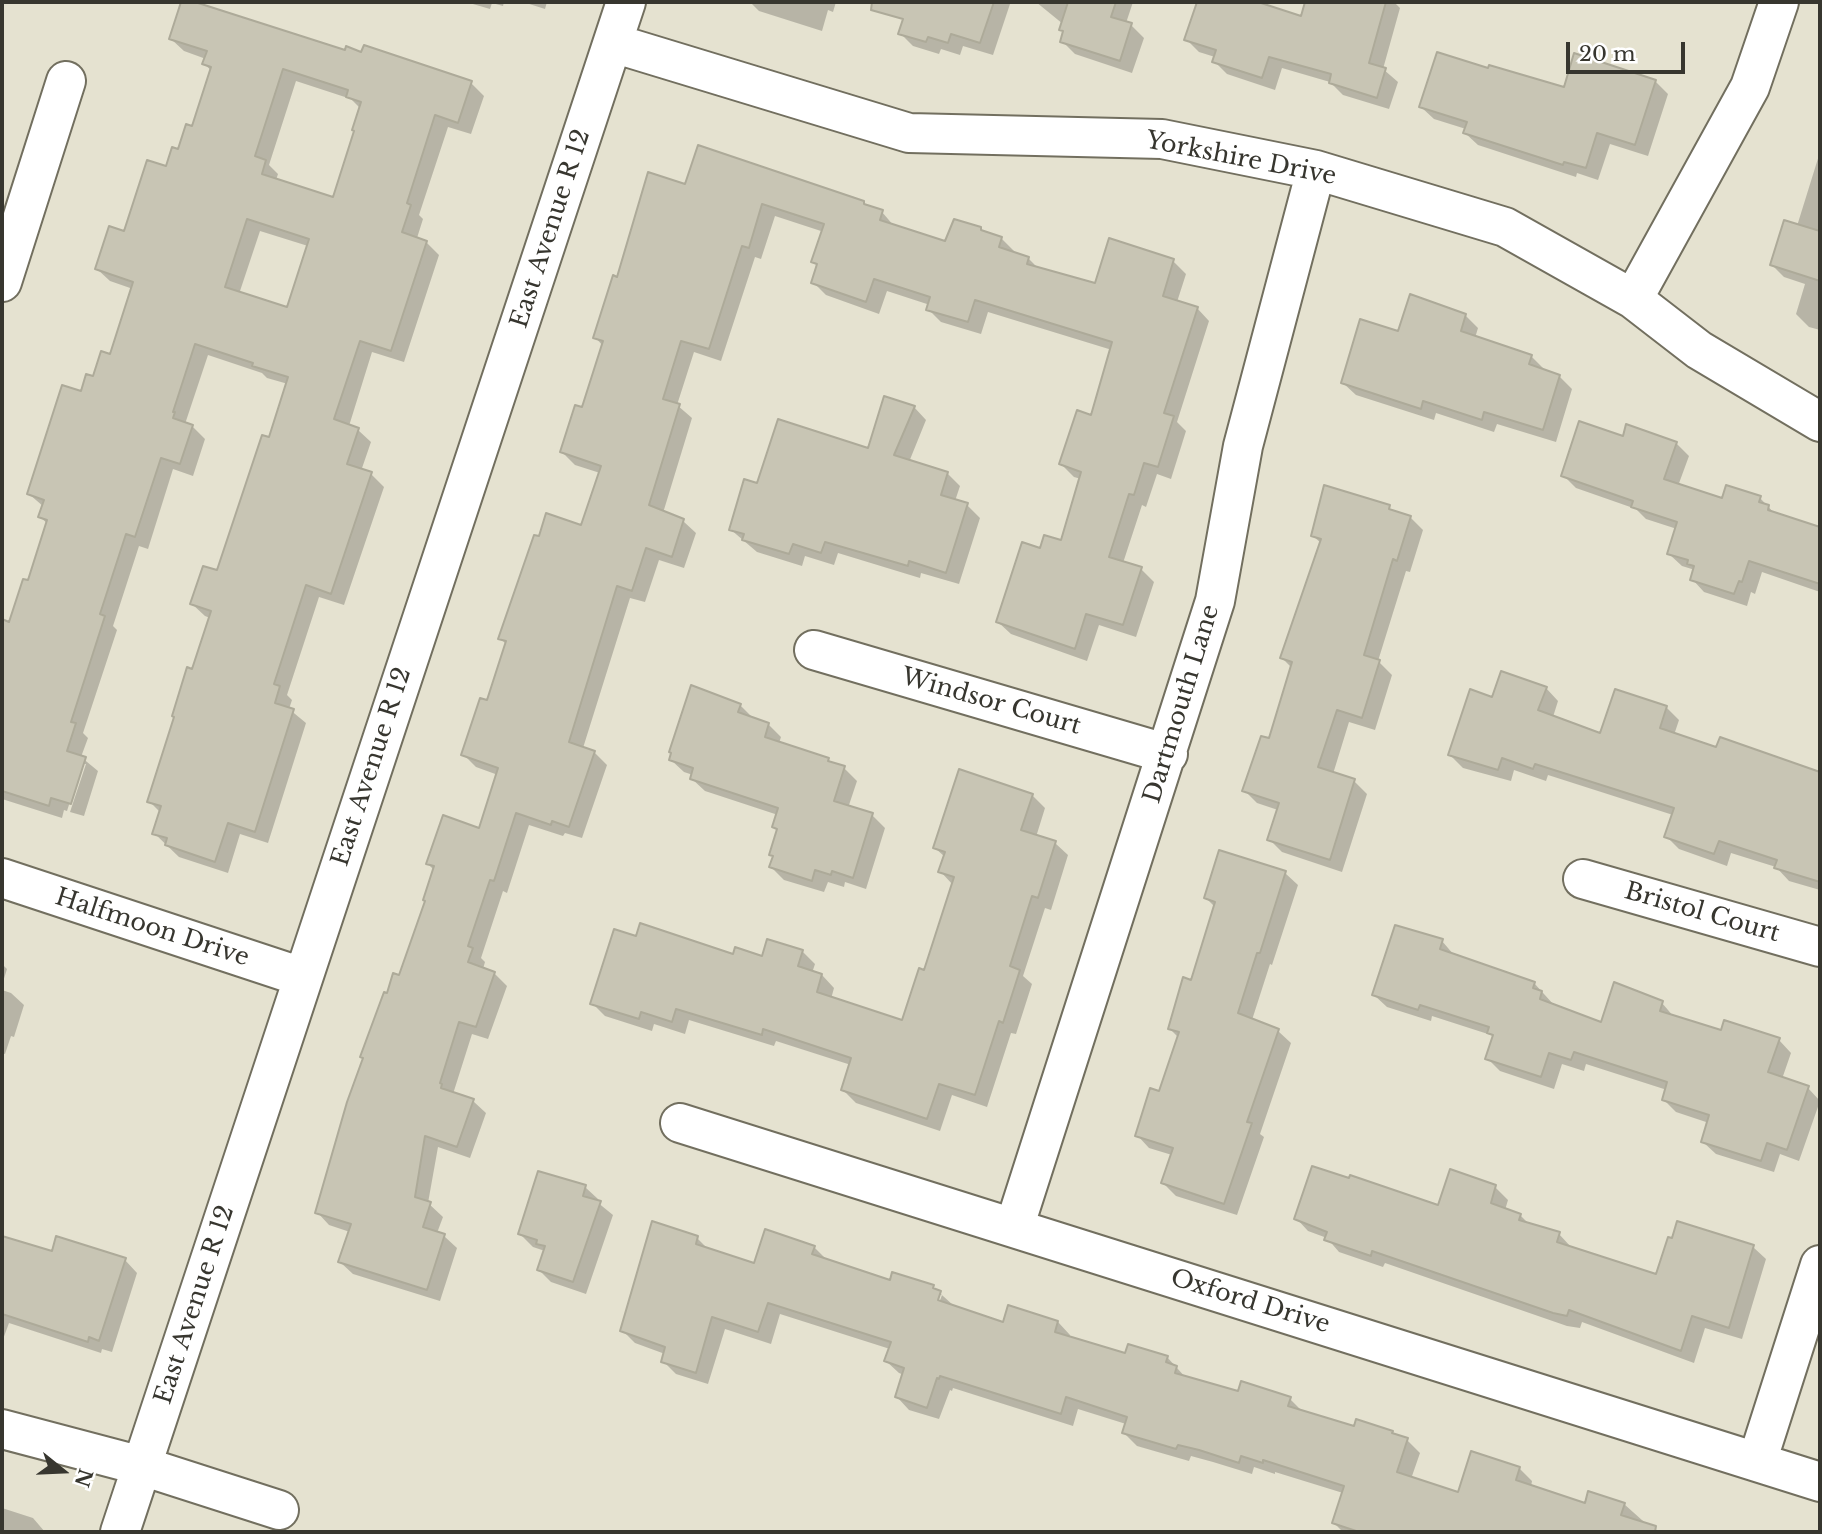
<!DOCTYPE html>
<html>
<head>
<meta charset="utf-8">
<style>
	body { margin:0 }
	#map { position:relative; width:1822px; height:1534px; overflow:hidden; background:#e5e2d0; font-family:"Libre Baskerville",serif }
	canvas { display:block }
	.frame { position:absolute; inset:0; border:4px solid #37362f; pointer-events:none }
	.north { position:absolute; left:28px; top:1436px; width:70px; height:70px; -webkit-text-stroke:5px #fff; paint-order:stroke; rotate:108deg; font-size:19px; font-weight:700; line-height:28px; text-align:center; color:#37362f }
	.north::after { content:''; display:block; margin:auto; width:24px; height:32px; background:#37362f; clip-path:polygon(50% 0,100% 100%,50% 72%,0 100%) }
	.scale { position:absolute; left:1566px; top:42px; width:119px; height:32px; box-sizing:border-box; border:4px solid #37362f; border-top:0; padding-left:9px; font-size:21px; line-height:24px; white-space:nowrap; color:#37362f; -webkit-text-stroke:5px #fff; paint-order:stroke }
</style>
</head>
<body>
<div id="map">
<canvas width="1822" height="1534"></canvas>
<div class="frame"></div>
<div class="north">N</div>
<div class="scale">20 m</div>
</div>
<script>
const c = document.querySelector('canvas').getContext('2d');
c.lineJoin = 'round';
function fillPath(path, color) { c.fillStyle = color; c.fill(path, 'evenodd'); }
const shape = rows => new Path2D(rows.map(r => 'M' + r).join(''));
function trace(path, color, width, dash) { c.strokeStyle = color; c.lineWidth = width; c.lineCap = dash ? 'butt' : 'round'; c.setLineDash(dash || []); c.stroke(path); }
function drawText(font, color, halo, rows, align = 'center') {
  c.font = font + ' "Libre Baskerville",serif'; c.lineWidth = 7; c.setLineDash([]); c.textBaseline = 'middle'; c.strokeStyle = halo; c.fillStyle = color; for (const [text, x, y, turn = 0] of rows) {
    c.save(); c.translate(x, y); c.rotate((+turn || 0) * Math.PI / 180); c.textAlign = isNaN(turn) ? turn : align; if (halo) c.strokeText(text, 0, 0); c.fillText(text, 0, 0); c.restore();
  }
}
fillPath(shape([
	[183,2,190,2,346,53,471,83,484,96,471,134,448,127,419,215,423,219,417,238,426,242,439,255,404,362,372,352,349,426,358,430,371,442,361,471,371,474,384,487,344,605,319,597,287,695,292,700,289,709,306,723,268,843,240,834,228,873,179,857,154,833,161,813,149,801,210,618,205,616,192,604,218,573,270,439,288,384,267,378,262,373,208,355,185,424,192,426,205,439,193,476,173,469,148,549,139,546,113,626,117,630,83,733,88,738,81,757,98,771,84,816,70,812,86,764,82,764,67,811,64,810,62,818,2,799,2,621,11,624,29,582,48,524,40,517,44,507,29,494,82,393,111,356,133,289,110,281,97,269,125,233,193,129,212,71,204,64,206,59,184,51,171,39],
	[296,81,351,99,361,109,334,199,276,180,278,174,269,165],
	[260,231,308,246,288,309,239,294],
	[466,2,504,2,503,6,492,3,490,9],
	[523,2,547,2,545,9],
	[750,2,836,2,833,12,828,10,822,31,759,11],
	[910,2,1008,2,1010,4,993,55,963,46,960,55,941,49,939,54,913,46,900,33],
	[1036,2,1133,2,1126,23,1131,25,1144,38,1132,73,1075,54,1062,41,1065,33,1061,30,1063,24],
	[1198,2,1249,2,1302,18,1307,2,1394,2,1400,8,1383,69,1398,82,1389,109,1343,95,1330,82,1282,68,1275,90,1227,74,1214,61,1215,57,1199,52,1186,39],
	[1655,81,1668,94,1648,156,1610,144,1598,180,1577,173,1576,177,1478,145,1465,133,1466,129,1434,119,1421,107],
	[1820,152,1820,330,1809,327,1796,314,1805,284,1784,277,1772,265,1797,226],
	[686,186,863,203,868,207,882,212,894,226,946,243,980,229,985,234,1001,238,1014,251,1013,254,1028,258,1040,270,1096,286,1173,261,1186,274,1177,302,1197,308,1209,321,1177,422,1186,431,1171,479,1157,474,1146,507,1142,505,1123,563,1141,569,1154,582,1136,637,1099,625,1087,661,1011,634,998,622,1041,550,1062,543,1081,479,1074,477,1061,464,1092,417,1112,350,988,312,981,334,941,322,928,309,930,305,887,291,879,314,826,295,813,282,818,266,813,262,824,232,775,216,761,259,755,257,721,361,694,352,677,405,692,418,663,513,683,521,696,533,684,568,659,560,645,602,630,598,583,748,594,752,607,765,582,838,565,833,563,836,529,825,507,893,503,891,481,958,485,962,483,969,494,973,507,986,488,1039,472,1034,453,1094,473,1101,486,1113,470,1158,438,1147,428,1203,443,1217,437,1233,444,1236,457,1248,440,1301,353,1274,340,1262,350,1232,329,1225,317,1212,388,995,400,977,426,902,434,870,428,864,480,830,498,775,476,767,463,754,488,702,507,645,500,638,582,527,600,473,575,465,562,452,583,409,603,346,595,337,618,279],
	[1465,315,1478,328,1475,338,1531,356,1544,369,1543,371,1559,376,1572,389,1556,442,1497,424,1494,432,1436,413,1434,420,1356,395,1343,383,1399,333],
	[914,407,926,420,909,462,947,473,960,486,955,501,967,505,980,518,959,584,921,573,920,578,838,553,834,565,805,556,802,566,757,552,730,529,758,485,869,450],
	[1624,438,1676,443,1689,456,1678,486,1723,500,1760,498,1775,514,1820,529,1820,592,1762,572,1755,594,1751,592,1747,606,1704,592,1692,579,1695,570,1682,566,1669,554,1677,529,1646,519,1636,509,1576,488,1563,475],
	[1389,507,1394,512,1410,517,1423,530,1410,572,1406,571,1378,661,1392,675,1375,730,1349,722,1333,774,1354,781,1367,794,1342,872,1282,852,1269,839,1278,810,1257,803,1244,790,1270,741,1292,668,1282,658,1321,543,1313,536],
	[1546,688,1558,701,1553,717,1601,735,1666,707,1679,720,1674,735,1718,749,1819,774,1820,771,1820,890,1789,881,1776,867,1731,853,1727,866,1679,849,1666,836,1673,815,1548,775,1546,781,1514,770,1511,781,1463,768,1450,755,1493,699],
	[740,705,753,718,768,724,781,737,779,743,828,759,834,765,844,768,857,781,848,808,872,815,885,828,866,889,845,882,844,887,828,882,824,892,784,880,771,867,774,857,771,854,778,831,774,827,778,815,705,791,692,779,693,775,684,772,671,760],
	[1032,795,1045,808,1036,837,1055,843,1068,855,1051,910,1045,908,1023,976,1032,984,1016,1034,1011,1033,987,1107,952,1095,940,1131,856,1103,843,1090,851,1065,776,1041,774,1046,689,1020,685,1034,654,1024,652,1031,605,1016,592,1003,637,938,734,956,763,958,802,951,815,964,812,973,822,975,834,988,831,999,903,1022,925,972,953,885,940,871,945,857,935,848],
	[1285,873,1298,885,1272,965,1270,964,1252,1020,1278,1031,1291,1043,1260,1134,1264,1137,1237,1215,1176,1196,1163,1183,1172,1155,1149,1148,1137,1135,1160,1094,1179,1038,1170,1029,1192,982,1215,907,1206,898],
	[1442,941,1454,955,1534,983,1554,1005,1602,1024,1662,1003,1674,1017,1722,1032,1779,1040,1791,1053,1782,1079,1808,1088,1820,1101,1799,1161,1780,1154,1774,1172,1716,1154,1703,1142,1709,1123,1676,1112,1664,1100,1667,1090,1586,1064,1584,1071,1562,1064,1554,1089,1500,1071,1487,1058,1494,1038,1491,1035,1432,1016,1431,1021,1387,1007,1374,995],
	[2,964,7,969,2,985],
	[2,990,11,993,24,1005,14,1037,11,1036,5,1054,2,1053],
	[585,1187,598,1199,597,1202,613,1215,586,1294,551,1282,539,1270,545,1251,533,1247,520,1234],
	[1495,1187,1508,1200,1505,1210,1520,1215,1531,1226,1559,1234,1571,1247,1657,1276,1753,1247,1766,1259,1742,1339,1705,1328,1694,1363,1582,1322,1580,1328,1567,1326,1385,1263,1383,1267,1339,1252,1327,1238,1308,1231,1296,1218,1439,1208],
	[2,1238,53,1253,125,1260,137,1273,112,1352,102,1349,101,1353,9,1323,2,1342],
	[697,1238,710,1251,755,1265,814,1247,827,1260,891,1282,933,1287,953,1305,952,1307,1004,1324,1058,1322,1070,1335,1069,1338,1126,1355,1167,1357,1187,1379,1239,1393,1290,1399,1303,1412,1356,1428,1392,1433,1407,1440,1420,1453,1411,1479,1459,1494,1519,1468,1532,1481,1531,1487,1586,1505,1624,1504,1652,1529,1651,1532,1343,1532,1334,1523,1343,1493,1275,1472,1275,1474,1254,1467,1252,1474,1213,1462,1191,1456,1189,1461,1137,1446,1124,1433,1126,1424,1078,1409,1073,1426,953,1388,952,1391,950,1390,939,1419,909,1410,897,1397,904,1375,899,1373,886,1361,890,1349,780,1314,771,1344,725,1329,708,1384,676,1374,663,1361,665,1354,635,1343,622,1330],
	[938,1295,942,1295,937,1309],
	[2,1508,33,1518,45,1532,2,1532]
]), '#0003');
const building = shape([
	[181,2,195,2,345,50,346,46,361,52,364,45,472,81,458,123,435,115,407,203,411,205,402,232,427,241,391,351,360,341,334,419,359,428,347,464,372,472,331,594,306,585,274,684,280,686,275,703,294,709,255,832,228,823,215,862,165,845,167,838,152,834,161,806,147,802,174,717,172,716,187,667,192,669,211,611,190,604,203,566,217,570,262,435,269,437,288,377,252,366,253,363,195,344,173,412,175,412,173,418,193,425,180,464,161,458,135,537,126,534,100,614,105,616,71,722,76,723,67,751,86,757,71,804,51,798,49,806,2,791,2,619,9,622,23,579,28,580,47,520,38,517,44,500,27,494,62,385,81,391,86,374,93,376,101,351,110,354,133,282,95,269,109,226,124,231,147,160,166,166,172,147,178,149,186,124,192,126,211,67,202,64,207,51,169,39,181,2],
	[283,69,348,90,346,97,361,102,352,130,354,131,333,197,262,174,266,160,255,156,283,69],
	[247,219,309,239,287,307,225,287,247,219],
	[872,2,994,2,980,43,951,34,948,43,928,37,926,42,898,34,903,19,871,10,872,2],
	[1068,2,1116,2,1111,17,1132,23,1120,61,1060,42,1063,31,1059,30,1068,2],
	[1197,2,1258,2,1301,16,1305,2,1386,2,1369,63,1386,68,1377,98,1329,83,1331,74,1269,57,1262,78,1212,62,1216,50,1184,40,1197,2],
	[1437,52,1488,68,1489,65,1564,87,1574,53,1656,80,1635,145,1597,133,1586,168,1564,162,1563,165,1463,133,1467,122,1419,107,1437,52],
	[698,145,864,201,864,204,883,210,880,220,945,241,954,219,981,227,981,230,1002,237,999,247,1029,257,1027,264,1095,283,1109,238,1174,259,1163,296,1198,307,1164,413,1174,416,1158,467,1144,463,1134,495,1129,494,1109,557,1142,567,1123,625,1086,614,1075,649,996,622,1022,542,1040,548,1044,535,1061,540,1081,472,1059,464,1077,410,1091,415,1112,342,975,300,968,322,926,310,930,297,874,279,866,302,811,283,817,264,811,262,824,224,762,204,749,248,742,246,709,349,681,341,663,399,680,404,649,505,684,519,672,557,646,548,632,591,617,586,569,742,595,751,569,827,552,821,551,825,516,813,494,881,490,880,468,946,473,948,468,962,495,972,476,1027,459,1022,440,1083,442,1084,441,1088,474,1099,457,1147,425,1136,415,1197,431,1202,423,1227,445,1234,427,1290,338,1262,351,1224,315,1213,347,1102,363,1058,360,1057,384,992,387,993,393,973,399,975,425,901,423,900,434,866,426,864,443,815,479,828,498,768,461,755,480,698,487,700,506,641,498,639,534,535,539,536,546,513,581,525,601,466,560,452,575,405,582,407,603,341,593,338,613,275,617,277,648,172,685,184,698,145],
	[1784,220,1820,231,1820,281,1770,265,1784,220],
	[1410,294,1466,314,1461,331,1532,355,1529,364,1560,375,1543,430,1484,412,1482,420,1423,401,1421,409,1341,383,1360,319,1398,331,1410,294],
	[884,396,915,406,894,455,948,472,941,495,968,503,946,573,909,561,908,566,825,542,821,553,793,544,789,554,742,540,744,534,729,530,744,479,757,483,778,419,868,448,884,396],
	[1579,421,1623,436,1626,424,1677,442,1664,479,1722,498,1726,485,1761,496,1759,502,1769,505,1768,510,1820,527,1820,584,1749,561,1742,582,1739,581,1734,594,1690,580,1694,566,1687,564,1688,560,1667,554,1677,522,1631,507,1633,501,1561,476,1579,421],
	[1324,485,1390,505,1389,509,1411,516,1397,561,1393,559,1364,655,1380,660,1362,718,1337,710,1318,767,1355,779,1330,860,1267,840,1279,803,1242,791,1261,736,1269,738,1292,662,1280,658,1321,539,1311,536,1324,485],
	[1501,671,1547,687,1538,710,1600,733,1615,689,1667,706,1660,728,1716,747,1720,737,1820,772,1820,882,1774,868,1777,860,1719,841,1714,854,1664,837,1674,808,1535,764,1533,769,1502,758,1498,770,1448,755,1470,689,1492,697,1501,671],
	[691,685,741,704,738,712,769,723,765,737,829,758,828,761,845,766,834,801,873,813,853,878,832,871,831,875,815,870,812,881,769,867,773,856,769,855,777,829,772,827,778,808,690,779,693,768,669,760,671,753,669,752,691,685],
	[959,769,1033,794,1021,830,1056,841,1038,898,1032,896,1010,966,1020,970,1003,1023,999,1021,975,1095,939,1084,927,1119,841,1090,851,1058,763,1029,762,1035,676,1009,672,1022,641,1012,639,1019,590,1004,614,929,636,936,640,923,733,954,735,947,762,956,767,939,803,950,798,966,822,974,817,992,902,1020,919,968,924,970,954,877,938,872,945,852,933,848,959,769],
	[1219,850,1286,871,1260,953,1257,953,1238,1013,1279,1029,1247,1122,1252,1123,1224,1204,1161,1183,1173,1148,1135,1136,1150,1088,1159,1091,1179,1032,1168,1029,1183,977,1191,980,1215,902,1204,898,1219,850],
	[1395,925,1443,939,1440,949,1535,982,1533,988,1542,991,1540,999,1601,1022,1614,982,1663,1001,1660,1011,1721,1030,1724,1020,1780,1038,1768,1072,1809,1086,1787,1150,1767,1143,1761,1161,1701,1142,1709,1115,1662,1100,1667,1082,1574,1052,1571,1060,1549,1053,1541,1077,1485,1059,1493,1035,1487,1033,1489,1027,1420,1005,1418,1010,1372,995,1395,925],
	[1312,1166,1349,1178,1350,1175,1438,1205,1450,1169,1496,1185,1491,1203,1521,1214,1519,1220,1560,1232,1557,1242,1656,1274,1668,1237,1672,1238,1677,1221,1754,1245,1729,1328,1692,1316,1681,1351,1569,1310,1567,1316,1553,1313,1372,1251,1371,1256,1324,1240,1327,1232,1294,1219,1312,1166],
	[538,1171,586,1185,583,1196,601,1201,573,1282,537,1270,545,1246,536,1244,537,1240,518,1234,538,1171],
	[652,1221,698,1236,696,1244,754,1263,765,1229,815,1246,812,1254,890,1280,892,1272,934,1285,933,1288,941,1291,938,1300,1003,1322,1008,1305,1058,1321,1055,1332,1125,1353,1128,1344,1168,1356,1166,1362,1177,1366,1175,1373,1238,1391,1241,1381,1291,1397,1288,1406,1354,1426,1356,1419,1393,1431,1392,1433,1408,1438,1397,1472,1458,1492,1471,1451,1520,1467,1516,1480,1585,1503,1588,1491,1625,1503,1621,1515,1656,1526,1655,1532,1359,1532,1332,1523,1344,1486,1263,1460,1263,1463,1241,1456,1239,1463,1199,1450,1178,1445,1176,1449,1122,1433,1127,1417,1066,1397,1061,1414,940,1376,939,1379,937,1378,927,1408,895,1397,904,1368,884,1361,891,1342,768,1303,758,1332,712,1317,696,1373,661,1362,665,1347,620,1331,652,1221],
	[2,1236,52,1251,56,1236,126,1258,99,1341,89,1337,88,1342,2,1314,2,1236]
]);
fillPath(building, '#c8c5b4');
trace(building, '#adaa99', 2);
const minor = shape([
	[613,43,909,133,1162,139,1316,170,1505,227,1633,299,1699,350,1820,422],
	[2,282,66,81],
	[1633,299,1750,87,1779,2],
	[814,650,1168,754],
	[2,878,302,977],
	[1583,879,1820,947],
	[680,1123,1820,1482],
	[1014,1228,1215,601,1243,446,1316,170],
	[2,1429,142,1466,279,1510],
	[1757,1462,1820,1265],
	[120,1532,626,2]
]);
trace(minor, '#726f5f', 42);
trace(minor, '#fff', 38);
drawText('24px', '#37362f', '#fff', [
	["Yorkshire Drive",1241,159,11],
	["East Avenue R 12",551,229,-72],
	["Windsor Court",991,702,16],
	["Dartmouth Lane",1182,704,-73],
	["East Avenue R 12",372,767,-72],
	["Bristol Court",1702,913,16],
	["Halfmoon Drive",152,928,18],
	["Oxford Drive",1250,1302,17],
	["East Avenue R 12",195,1305,-72]
]);
</script>
</body>
</html>
